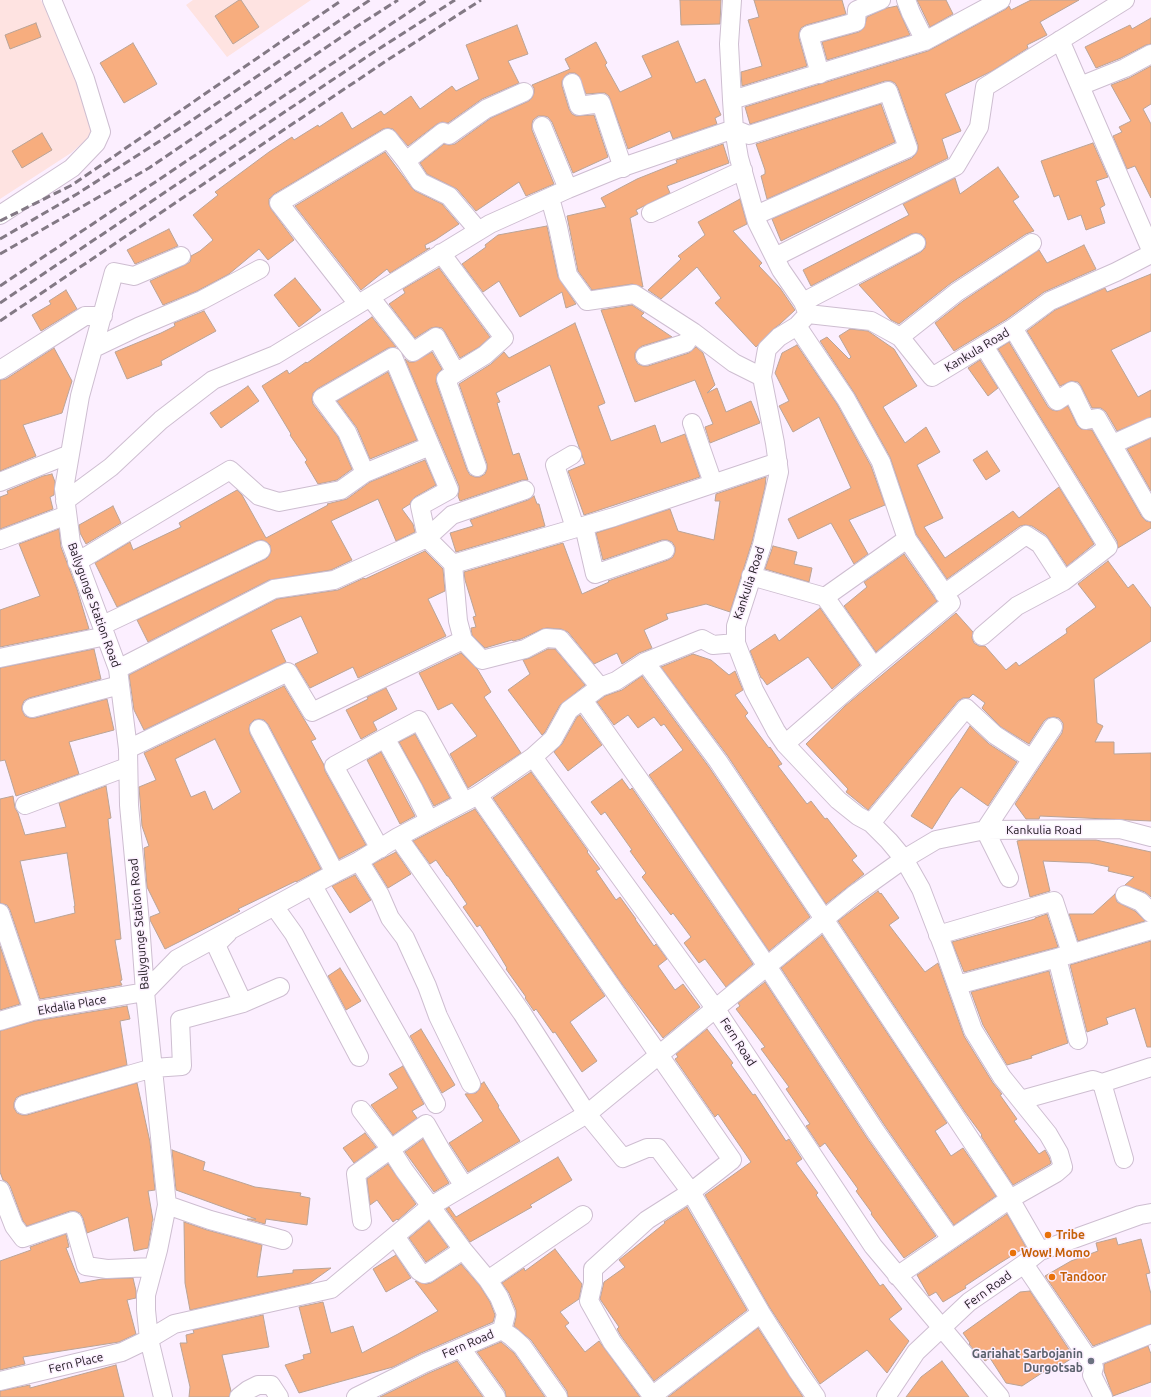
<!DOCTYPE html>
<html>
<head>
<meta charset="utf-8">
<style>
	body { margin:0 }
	canvas { display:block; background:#fcefff }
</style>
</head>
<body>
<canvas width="1151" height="1397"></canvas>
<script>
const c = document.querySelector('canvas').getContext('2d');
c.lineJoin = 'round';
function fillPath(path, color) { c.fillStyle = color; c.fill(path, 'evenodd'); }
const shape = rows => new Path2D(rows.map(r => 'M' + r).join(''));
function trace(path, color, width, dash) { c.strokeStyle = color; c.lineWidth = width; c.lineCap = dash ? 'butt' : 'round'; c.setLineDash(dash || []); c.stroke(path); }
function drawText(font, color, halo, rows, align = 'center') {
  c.font = font + ' Ubuntu,sans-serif'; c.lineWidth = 3; c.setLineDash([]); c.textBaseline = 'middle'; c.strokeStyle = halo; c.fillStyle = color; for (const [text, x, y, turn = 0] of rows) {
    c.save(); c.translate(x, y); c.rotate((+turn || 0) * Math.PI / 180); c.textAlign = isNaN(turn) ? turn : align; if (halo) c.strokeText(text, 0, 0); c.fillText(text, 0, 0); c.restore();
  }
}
fillPath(shape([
	[0,0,41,0,74,68,105,123,71,153,0,199],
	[193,0,311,0,227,57,186,5]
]), '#fee3e1');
const building = shape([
	[239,0,241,0,259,27,233,44,215,16,239,0],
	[680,0,721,0,720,24,681,25,680,0],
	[754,0,842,0,846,14,806,25,801,28,799,33,799,38,807,66,742,86,741,72,762,66,748,20,759,17,754,0],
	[917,0,946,0,953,14,930,27,917,0],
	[1031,0,1079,0,1040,22,1047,35,1027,45,1028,48,992,71,945,94,961,131,942,139,948,158,781,241,772,219,912,158,916,154,918,149,918,145,898,88,895,83,891,81,885,81,750,124,745,107,928,51,1006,9,1009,6,1011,10,1031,0],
	[897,6,910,35,827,60,822,42,859,32,864,28,867,17,887,8,897,6],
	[1151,18,1151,44,1146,45,1121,58,1096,68,1085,47,1130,25,1132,29,1151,18],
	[36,23,41,37,10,49,5,35,36,23],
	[517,25,528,54,508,61,519,83,482,99,448,123,442,122,437,124,408,146,393,129,388,128,383,129,274,194,269,199,269,204,271,209,294,240,268,260,259,249,229,274,197,291,163,305,150,281,185,265,190,262,191,256,200,251,213,240,193,215,218,195,215,192,269,152,292,137,294,140,318,125,319,127,342,112,352,129,381,111,384,115,411,96,420,109,452,86,456,91,479,79,466,45,517,25],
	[678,41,696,83,705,79,721,115,715,118,717,124,673,139,670,131,628,149,609,96,605,93,600,93,586,94,579,76,575,73,569,73,565,76,562,81,562,86,569,109,572,114,576,116,594,115,608,157,573,173,552,122,548,117,544,116,538,116,533,120,532,124,532,130,554,184,526,196,519,182,476,211,457,189,427,174,420,163,444,144,449,145,455,144,491,118,529,101,532,98,534,93,534,88,532,85,570,69,565,59,596,42,607,63,605,65,620,92,652,77,642,56,678,41],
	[133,43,157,84,124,103,100,63,133,43],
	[1151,66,1151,104,1143,109,1151,124,1151,198,1135,166,1127,169,1113,136,1122,132,1119,127,1131,121,1111,85,1129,78,1151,66],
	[881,104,895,142,767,199,761,176,765,174,765,170,756,144,881,104],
	[42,133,52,150,22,168,12,151,42,133],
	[1093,143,1108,177,1096,181,1105,205,1100,208,1105,223,1086,230,1081,215,1068,220,1059,195,1054,197,1041,161,1093,143],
	[723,144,729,163,667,186,670,193,636,210,638,214,630,218,643,287,632,284,592,290,578,271,567,216,606,207,601,198,637,179,677,163,676,160,679,159,723,144],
	[385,152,412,188,415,191,442,204,459,224,435,240,425,245,426,249,430,248,390,273,387,269,361,290,295,206,385,152],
	[998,167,1019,197,1013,201,1034,231,1026,234,951,283,899,324,891,320,859,285,921,252,925,248,926,243,925,238,921,234,916,233,911,234,811,286,803,270,909,215,903,204,955,178,960,194,998,167],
	[740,199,747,224,733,231,762,263,759,266,780,288,795,310,780,324,772,330,756,347,715,303,721,298,697,267,661,299,648,290,681,259,678,256,705,235,698,222,740,199],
	[547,226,558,277,576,304,566,308,562,292,520,317,499,281,483,292,462,264,486,247,485,245,498,235,547,226],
	[169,229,178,246,135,264,127,250,169,229],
	[1084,245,1096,269,1044,292,1007,319,954,351,935,323,963,301,1039,250,1047,263,1084,245],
	[439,268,490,337,479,347,460,358,445,332,442,328,436,327,431,328,415,338,389,304,405,293,403,289,439,268],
	[1151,274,1151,331,1111,350,1138,397,1151,390,1151,417,1117,431,1106,412,1101,408,1092,408,1081,386,1078,382,1071,381,1060,386,1027,331,1055,310,1105,288,1107,292,1151,274],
	[295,278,321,310,299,327,274,295,295,278],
	[66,290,77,309,41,331,32,315,51,304,49,301,66,290],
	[632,305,644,313,641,316,672,337,642,346,638,349,635,353,635,359,638,364,643,366,648,366,689,353,696,347,703,353,715,385,707,393,717,388,726,412,751,401,760,423,710,443,705,427,713,424,695,380,635,402,601,310,632,305],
	[204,311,216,331,161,361,162,365,127,379,115,352,161,333,175,326,174,323,204,311],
	[372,317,396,347,388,348,317,389,313,393,312,399,313,404,338,437,352,469,337,480,318,484,305,462,307,460,290,435,291,434,262,386,287,370,289,374,306,362,307,363,372,317],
	[575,323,605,403,598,406,611,441,655,425,661,443,685,434,700,477,584,515,568,471,585,464,550,365,496,393,500,402,497,403,513,455,519,453,528,480,522,480,460,501,458,496,459,491,459,486,405,359,409,362,414,362,432,352,442,369,437,374,436,382,467,470,470,475,475,477,480,477,485,474,487,469,487,464,459,384,491,364,504,352,509,358,575,323],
	[850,329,868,331,894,349,917,386,883,407,905,443,926,427,940,452,917,465,943,518,924,527,945,558,1013,511,1019,518,1059,487,1094,544,1067,566,1046,535,1032,526,1025,525,1020,526,947,579,916,534,890,457,855,394,820,341,827,337,849,359,851,357,839,336,850,329],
	[1009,342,1048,407,1052,410,1057,411,1068,406,1077,425,1081,429,1092,430,1142,517,1146,521,1151,522,1151,528,1118,548,1117,541,998,349,1009,342],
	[797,345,837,404,871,466,885,505,849,520,868,554,854,564,831,523,798,539,788,519,851,488,819,417,793,432,779,406,789,401,775,373,782,353,797,345],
	[54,348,72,381,62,413,23,425,36,456,0,471,0,380,6,379,54,348],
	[980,360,998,388,988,396,968,368,980,360],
	[388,372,417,440,370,459,357,428,337,401,388,372],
	[248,386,259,401,221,428,210,413,248,386],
	[1151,438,1151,491,1127,449,1151,438],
	[987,451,1000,471,986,480,973,460,987,451],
	[425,460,436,485,415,497,411,501,410,504,402,509,413,524,415,532,396,541,378,499,331,521,352,560,331,570,269,580,148,642,137,620,266,559,269,556,271,551,270,545,267,542,262,540,256,541,117,607,95,563,130,542,133,550,181,527,179,523,237,490,242,495,266,538,328,505,327,504,347,499,370,482,425,460],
	[52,474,55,482,54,495,50,497,53,509,0,529,0,497,8,494,7,491,43,476,52,474],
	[766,477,765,487,752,542,730,612,706,604,666,614,668,619,644,630,652,648,639,653,622,664,617,653,594,664,568,632,561,629,547,628,542,629,521,639,513,641,512,640,485,648,472,635,471,628,476,627,473,617,476,616,465,580,464,572,563,543,582,594,609,582,608,581,668,560,673,557,675,552,675,547,672,542,667,540,662,540,603,560,596,533,670,509,678,531,714,540,720,501,715,501,716,494,766,477],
	[534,496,537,504,539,504,545,526,456,552,450,533,473,526,470,520,528,500,534,496],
	[113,506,121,523,86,544,80,533,79,525,113,506],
	[59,529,61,547,77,589,89,629,0,647,0,610,40,596,19,544,59,529],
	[773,546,797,552,794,564,812,568,809,582,765,569,773,546],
	[425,551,443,569,445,591,428,599,446,636,358,678,353,667,310,688,295,664,318,653,301,616,271,630,286,662,144,730,134,710,129,675,277,599,338,590,364,578,365,579,425,551],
	[904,554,937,601,876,652,844,606,867,587,864,582,904,554],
	[1108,561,1128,588,1133,584,1151,608,1151,641,1094,679,1097,723,1103,726,1095,742,1114,742,1114,754,1151,753,1151,821,1040,816,1039,819,1026,819,1015,804,1062,733,1063,728,1063,723,1059,718,1054,717,1048,718,1044,721,1029,744,1001,727,982,708,985,703,973,694,969,698,963,698,958,701,868,810,846,792,848,789,806,744,845,706,956,613,973,632,972,638,974,643,979,646,985,646,1006,670,1016,662,1019,666,1067,633,1066,629,1096,607,1078,584,1108,561],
	[820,608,860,665,832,689,808,657,767,685,762,678,761,678,750,651,775,634,779,641,820,608],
	[94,649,101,679,29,698,24,701,22,706,22,710,25,716,30,718,35,718,107,699,114,730,69,742,79,774,37,789,16,796,5,760,0,761,0,668,94,649],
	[548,649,555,649,585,685,560,705,545,732,542,735,508,690,530,674,523,660,530,658,548,649],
	[461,653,478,670,491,692,484,697,521,753,468,788,450,754,477,736,452,703,438,710,419,673,461,653],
	[693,654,711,660,729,675,735,671,743,690,735,695,748,713,745,716,769,748,770,747,782,764,778,766,807,804,811,801,825,819,827,818,857,856,852,860,864,874,826,904,727,755,661,667,693,654],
	[642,676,709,767,810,917,769,951,649,775,683,750,664,724,661,726,654,717,638,728,628,715,614,725,597,702,605,696,622,690,642,676],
	[284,686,316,739,311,741,324,765,325,771,366,845,339,859,268,724,264,720,259,719,254,720,250,724,249,729,250,734,321,869,296,882,296,881,238,909,240,911,165,949,150,920,150,917,160,913,147,887,144,848,149,846,142,826,139,787,156,780,144,753,284,686],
	[215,739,241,792,213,810,205,791,191,797,175,759,215,739],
	[386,688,397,709,373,722,377,730,361,739,346,710,368,699,367,697,386,688],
	[580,715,602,745,568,771,554,752,562,744,577,717,580,715],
	[970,726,989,744,1017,762,988,806,961,787,951,799,932,829,911,816,970,726],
	[415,734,450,798,434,806,399,742,415,734],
	[381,752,415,816,400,824,367,760,381,752],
	[531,772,588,851,587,852,600,869,596,871,616,900,620,897,636,919,635,919,654,946,656,944,667,959,658,966,675,990,683,984,700,1007,663,1038,622,984,493,798,531,772],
	[622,779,630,790,632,788,753,964,726,987,705,959,699,963,684,943,691,937,673,913,671,915,642,877,646,873,630,851,632,850,605,812,601,815,591,802,622,779],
	[106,786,111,818,108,819,121,939,115,940,122,980,120,981,122,985,40,999,10,910,7,905,0,903,0,799,13,796,15,808,18,813,25,835,66,827,59,803,106,786],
	[67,853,75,906,74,906,75,913,35,923,20,861,67,853],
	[475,809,605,996,570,1022,597,1061,582,1072,555,1032,553,1033,536,1009,534,1011,525,998,526,997,506,969,507,968,498,953,480,925,477,927,463,907,467,904,448,876,447,876,436,860,430,864,413,841,475,809],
	[1022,840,1096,840,1151,852,1151,897,1145,892,1125,885,1134,877,1108,871,1109,867,1090,863,1043,861,1050,891,1030,897,1017,841,1022,840],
	[396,852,411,874,388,888,373,864,396,852],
	[355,875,371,900,350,913,332,886,355,875],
	[878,891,880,894,881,893,899,918,889,925,925,972,938,963,964,1036,993,1083,1002,1094,1000,1095,1017,1119,1014,1121,1039,1154,1045,1150,1049,1157,1051,1163,1050,1164,1013,1185,981,1136,982,1135,965,1112,838,921,878,891],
	[1115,894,1117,902,1135,911,1145,921,1078,941,1069,914,1093,914,1115,894],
	[1047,914,1058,947,964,972,952,942,1035,919,1035,918,1047,914],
	[822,935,947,1123,935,1131,951,1156,963,1148,996,1196,954,1225,885,1126,781,968,822,935],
	[1151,941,1151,1047,1147,1047,1135,1008,1106,1018,1108,1024,1087,1032,1070,965,1151,941],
	[0,946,20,1004,0,1010,0,946],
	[340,968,361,1001,346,1010,328,976,340,968],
	[1049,971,1068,1043,1031,1056,1032,1058,1007,1065,983,1025,971,992,1049,971],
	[765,982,867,1138,936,1236,904,1258,871,1214,872,1213,856,1191,858,1189,825,1143,820,1147,806,1126,810,1124,786,1089,789,1087,761,1049,765,1047,736,1009,740,1006,738,1003,765,982],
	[127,1006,130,1019,120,1021,127,1065,21,1095,16,1098,14,1103,14,1108,17,1113,22,1115,27,1115,137,1083,150,1142,155,1190,148,1191,153,1220,152,1222,152,1225,148,1248,134,1251,128,1217,87,1233,83,1218,80,1213,75,1211,70,1211,27,1226,23,1221,10,1186,7,1182,3,1180,0,1172,0,1031,35,1021,127,1006],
	[421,1029,455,1085,442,1093,410,1036,421,1029],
	[707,1029,733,1063,731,1065,753,1095,755,1094,786,1141,789,1139,802,1159,796,1163,818,1193,816,1195,880,1286,883,1284,902,1309,889,1319,909,1341,887,1373,867,1350,820,1384,770,1308,705,1195,751,1162,718,1114,715,1117,675,1059,678,1057,676,1054,707,1029],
	[403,1066,424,1104,412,1111,417,1118,393,1135,371,1105,398,1088,389,1074,403,1066],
	[484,1082,499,1106,498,1107,520,1141,468,1172,449,1143,483,1121,465,1094,476,1093,479,1090,481,1084,484,1082],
	[365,1133,376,1147,354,1163,343,1148,365,1133],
	[423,1139,449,1183,434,1192,405,1152,423,1139],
	[172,1150,205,1162,203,1170,255,1187,301,1193,300,1196,310,1198,307,1225,266,1219,265,1224,247,1219,256,1219,176,1190,172,1150],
	[558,1157,572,1180,530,1205,532,1207,470,1242,446,1209,449,1207,456,1217,558,1157],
	[388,1164,416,1204,398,1220,397,1219,393,1222,377,1200,370,1205,367,1179,388,1164],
	[687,1207,747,1310,654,1381,621,1336,617,1329,619,1327,600,1299,604,1282,625,1267,619,1260,665,1223,664,1222,687,1207],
	[1007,1214,1026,1247,1000,1263,965,1286,966,1288,943,1302,936,1292,929,1296,917,1275,1007,1214],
	[429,1221,448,1247,426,1262,409,1238,429,1221],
	[184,1222,207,1230,262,1245,257,1277,293,1273,293,1270,331,1268,310,1283,190,1310,185,1283,184,1222],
	[66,1234,69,1247,66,1248,80,1283,102,1279,133,1278,136,1291,136,1298,127,1300,136,1334,119,1342,23,1357,25,1364,0,1370,0,1261,31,1250,30,1247,66,1234],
	[1116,1238,1118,1245,1141,1239,1150,1273,1146,1274,1151,1294,1151,1324,1093,1346,1045,1276,1071,1261,1098,1251,1096,1243,1116,1238],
	[555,1249,582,1284,579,1299,560,1312,569,1323,565,1326,585,1352,599,1341,640,1397,568,1397,567,1391,531,1340,514,1326,516,1317,516,1310,509,1293,502,1283,524,1268,525,1271,555,1249],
	[396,1255,411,1278,386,1292,373,1269,396,1255],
	[461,1264,480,1286,490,1302,495,1315,493,1322,421,1353,393,1367,299,1393,285,1365,304,1359,303,1355,311,1353,299,1307,323,1302,331,1333,353,1326,362,1353,398,1334,438,1311,415,1281,426,1284,431,1283,461,1264],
	[1030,1291,1074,1357,1050,1372,1048,1369,1022,1386,1006,1383,990,1358,985,1361,979,1354,978,1355,969,1344,970,1343,963,1333,1020,1292,1030,1291],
	[263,1315,269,1347,222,1355,231,1391,229,1397,189,1397,190,1387,180,1343,187,1343,186,1335,194,1333,193,1330,263,1315],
	[758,1328,803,1397,668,1397,758,1328],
	[501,1342,514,1353,545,1397,506,1397,505,1391,477,1352,501,1342],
	[1148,1346,1151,1354,1151,1382,1113,1396,1104,1371,1104,1364,1148,1346],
	[457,1361,483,1397,380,1397,429,1373,457,1361],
	[942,1361,969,1397,906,1397,921,1377,942,1361],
	[116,1365,124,1397,0,1397,0,1391,30,1385,30,1388,116,1365]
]);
fillPath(building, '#f7ad7e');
trace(building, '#baa497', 1);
const minor = shape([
	[732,0,729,44,732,100,734,129,739,158,757,222,781,270,803,302,808,314],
	[906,0,911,13,925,41],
	[1060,40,1151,250],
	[820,74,809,35,856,22,857,10,881,0],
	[572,83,579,106,601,103,623,168],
	[1080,86,1125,68,1151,54],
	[732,100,925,41,1001,0],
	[542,126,568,189],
	[406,161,443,132,449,135,486,109,524,92],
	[550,198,558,227,568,275,587,301,634,294,693,332,734,363,762,377],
	[651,213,743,170],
	[0,215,72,168,96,143,101,132,85,79,52,0],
	[441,253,504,338,485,355,446,379,477,467],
	[775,257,956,166,979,127,985,87,1125,0],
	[370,297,413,352,436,337,456,373],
	[803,302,916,243],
	[358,304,279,203,388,138,406,161,420,182,449,196,478,230],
	[808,314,797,326,779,337,767,349,762,377,775,443,779,472,762,545,736,626,736,643,754,690,776,731,785,744,838,800,858,816,871,823,889,841,904,859,921,889,944,949,973,1030,1002,1077,1048,1134,1059,1153,1063,1167,1056,1173,1010,1199,897,1276],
	[808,314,871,321,900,337,932,377,1013,328,1050,301,1116,272,1151,254],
	[1013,328,1057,401,1072,391,1086,420,1097,418,1151,512],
	[900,337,957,292,1032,243],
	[94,348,138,327,202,300,260,269],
	[645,356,686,343,693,332],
	[0,370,85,316,103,316],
	[692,423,713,483],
	[1113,444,1151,427],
	[572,455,555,465,575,528],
	[365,473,430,446],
	[0,482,70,454],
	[65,501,111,467,161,420,213,380,275,355,490,224,568,189,617,169,734,129,749,135,888,91,908,148,756,215],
	[584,526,595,574,665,550],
	[0,540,67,515],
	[77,562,230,470,259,496,279,502,341,490,365,473,347,432,322,398,393,357,449,490,420,506,427,538,453,564,458,621,463,640,482,660,525,649,546,638,560,639,600,687],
	[453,564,614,517,778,462],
	[751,576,825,597,874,667],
	[944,594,1026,535,1040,544,1064,581],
	[825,597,907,539],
	[103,625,261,550],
	[982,636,1017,606,1064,581,1108,547,984,346],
	[0,658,106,636],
	[645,662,718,761,824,919,1010,1199,1040,1251],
	[118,669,274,589,334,580,427,538,452,515,525,490],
	[583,700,662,812,767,966,876,1132,951,1239],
	[32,708,120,685],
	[259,729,335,873],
	[385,738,414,790,429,820],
	[785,744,874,667,951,603,907,539,881,462,846,399,797,326],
	[128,749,288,672,312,712,463,640],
	[533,757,715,1008,873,1246,1000,1397],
	[478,795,732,1160,691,1192,647,1220,593,1269,593,1283,589,1301,612,1342,653,1397],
	[25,805,127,767],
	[871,823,966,708,995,735,1032,759],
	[398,837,522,1013,587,1114,623,1158,647,1148,658,1148,691,1192,761,1313,797,1370,816,1397],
	[380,849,334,766,385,738,419,720,464,802],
	[359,861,380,895,390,918,405,938,427,986,438,1016,471,1084],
	[1009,878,985,830,1053,727],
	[313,886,436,1104],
	[1125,895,1141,902,1151,913],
	[274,906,294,934,359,1057],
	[0,913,33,1011],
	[228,933,216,945,243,1003],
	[938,935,1054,901,1071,953],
	[1057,958,1078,1040],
	[957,985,1057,958,1151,930],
	[0,1021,33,1011,145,992,177,959,335,873,359,861,398,837,478,795,487,789,533,757,553,739,569,710,600,687,616,681,645,662,702,639,713,645,736,643],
	[1102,1083,1124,1159],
	[1021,1100,1093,1080,1102,1083,1151,1067],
	[24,1105,153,1068,182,1066,180,1020,243,1003,280,987],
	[361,1110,390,1148,404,1170,463,1250,488,1280],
	[0,1190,14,1226,23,1238,73,1221,86,1266,107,1269,153,1267],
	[167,1205,210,1220,283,1240],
	[362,1221,356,1174,426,1124,442,1152,464,1186],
	[395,1236,419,1271,424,1274,428,1273,463,1250],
	[1024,1264,1094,1367,1092,1375,1103,1397],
	[502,1330,506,1314,499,1297,488,1280,583,1215],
	[461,1348,496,1397],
	[1089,1359,1151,1334],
	[0,1381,122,1352,149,1339,174,1324,331,1289,431,1206,587,1114,855,894,904,859,936,840,985,830,1120,829,1151,837],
	[652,1396,761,1313],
	[163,1397,149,1339,146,1310,146,1295,158,1250,167,1205,145,992,140,923,129,805,128,749,118,669,71,543,64,489,80,396,114,272,134,276,181,256],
	[239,1397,248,1390,258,1385,271,1385,279,1397],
	[356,1397,425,1363,502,1330,512,1337,522,1346,558,1397],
	[886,1397,916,1352,969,1302,1024,1264,1040,1251,1140,1215,1151,1213]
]);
trace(minor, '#cebed1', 20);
trace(minor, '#fff', 18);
trace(shape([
	[0,221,72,185,342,0],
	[0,239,77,194,185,125,370,0],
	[0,254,149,168,356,27,398,0],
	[0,286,427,0],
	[0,303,377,50,455,0],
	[0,321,386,61,481,0]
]), '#837985', 3, [8, 4]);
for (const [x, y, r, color] of [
	[1048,1235,4,"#e8710a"],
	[1013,1253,4,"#e8710a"],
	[1052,1277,4,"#e8710a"],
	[1091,1361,4,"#6b7280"]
]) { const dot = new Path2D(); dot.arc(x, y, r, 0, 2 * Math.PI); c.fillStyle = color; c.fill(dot); trace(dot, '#fcefff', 1.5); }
drawText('12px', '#1d171e', '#fcefff', [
	["Kankula Road",977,350,-31],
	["Kankulia Road",749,583,-72],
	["Ballygunge Station Road",94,605,70],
	["Kankulia Road",1044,830],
	["Ballygunge Station Road",139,924,-95],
	["Ekdalia Place",72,1005,-10],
	["Fern Road",738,1042,57],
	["Fern Road",988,1290,-36],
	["Fern Road",468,1344,-23],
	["Fern Place",76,1363,-13]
]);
drawText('bold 12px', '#c56008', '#fcefff', [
	["Tribe",1056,1235],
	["Wow! Momo",1021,1253],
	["Tandoor",1060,1277]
], 'left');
drawText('bold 12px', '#5b616d', '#fcefff', [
	["Gariahat Sarbojanin",1083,1354],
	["Durgotsab",1083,1368]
], 'right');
</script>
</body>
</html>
